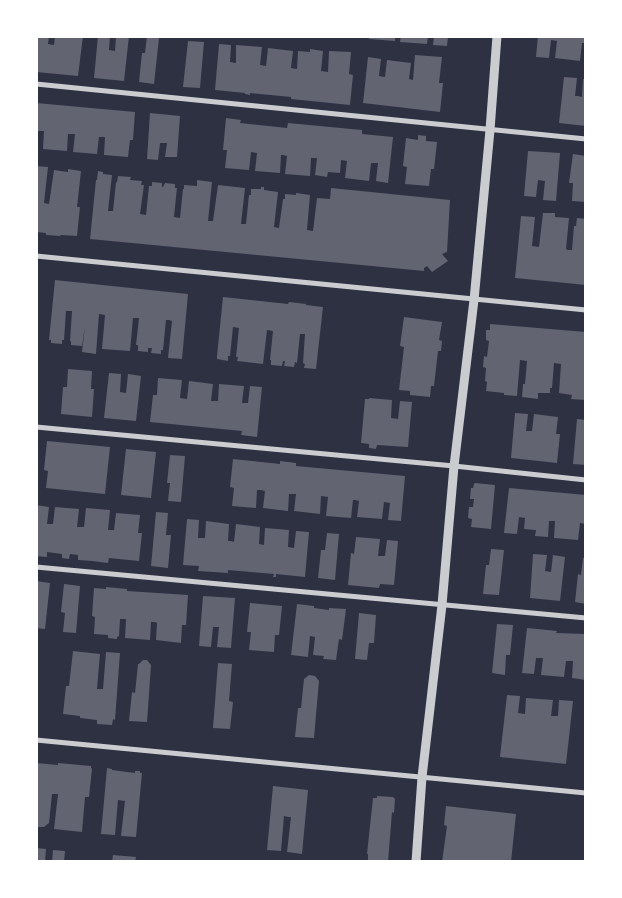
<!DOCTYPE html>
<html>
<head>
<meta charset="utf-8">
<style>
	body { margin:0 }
	#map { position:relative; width:622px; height:898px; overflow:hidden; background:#2d3142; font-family:Lora,serif }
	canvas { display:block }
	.frame { position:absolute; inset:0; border:38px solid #fff; pointer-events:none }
</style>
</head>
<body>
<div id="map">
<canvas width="622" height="898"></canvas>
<div class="frame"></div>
</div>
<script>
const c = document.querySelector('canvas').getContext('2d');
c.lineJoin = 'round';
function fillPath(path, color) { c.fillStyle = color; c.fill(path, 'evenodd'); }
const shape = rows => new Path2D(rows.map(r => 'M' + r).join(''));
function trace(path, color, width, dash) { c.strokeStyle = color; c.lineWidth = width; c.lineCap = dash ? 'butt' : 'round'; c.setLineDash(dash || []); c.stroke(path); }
fillPath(shape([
	[37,36,49,36,48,44,54,45,55,36,83,36,78,76,36,72],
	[98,36,110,36,109,50,115,51,116,36,129,36,124,81,94,78],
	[147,36,159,38,154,84,139,82,142,53,145,53],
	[369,36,395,36,395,41,369,39],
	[401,36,428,36,427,44,400,42],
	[434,36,448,36,447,46,433,45],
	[538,36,586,36,585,43,582,43,580,61,555,58,557,41,551,40,549,58,536,57],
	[188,41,204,42,200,88,183,87],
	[219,44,231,45,230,62,236,63,236,45,262,47,260,65,266,66,268,48,293,51,291,68,297,69,298,51,310,52,310,49,323,51,321,71,328,72,329,51,351,52,349,74,353,75,350,105,291,99,291,97,250,93,250,95,245,94,245,93,215,90],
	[415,55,442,57,439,83,443,83,440,112,363,103,368,57,381,59,379,76,385,77,387,60,411,63,409,79,413,80],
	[564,77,577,78,575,96,578,96,582,97,583,79,586,79,586,126,559,123],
	[36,103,135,112,133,140,130,140,128,157,104,155,105,137,99,137,97,154,73,152,75,134,68,134,67,151,43,149,44,131,38,131,38,135,36,135],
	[150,113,180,116,177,157,165,157,167,143,160,143,158,160,147,159],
	[226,118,241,120,240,123,287,128,288,123,362,130,362,134,393,137,388,183,376,181,378,163,371,163,369,181,345,178,347,161,341,160,340,173,328,172,327,177,315,175,317,158,311,158,310,176,285,174,287,156,283,155,281,155,280,173,255,171,257,153,251,152,249,170,225,168,227,150,223,150],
	[418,135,426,136,426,141,437,142,434,169,431,169,429,186,405,184,407,167,403,166,406,138,418,140],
	[528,151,560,153,556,201,543,200,545,181,538,180,536,197,524,196],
	[573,154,586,156,586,202,572,201,573,183,569,183],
	[36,166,48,167,44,203,49,204,54,170,68,172,68,169,81,171,77,207,80,207,77,236,61,235,60,236,46,235,46,233,36,232],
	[98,171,103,172,103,174,112,175,108,211,113,211,116,182,117,182,118,176,131,177,130,180,142,181,141,185,144,185,140,214,146,215,149,186,152,186,152,182,162,183,162,187,163,187,165,183,175,184,175,188,177,188,174,217,180,218,183,189,184,189,184,185,197,186,197,180,212,182,208,221,213,221,218,185,245,188,241,224,246,224,249,195,251,195,251,189,261,189,261,187,264,187,264,190,278,192,274,227,279,228,283,199,285,199,285,194,296,195,296,193,310,195,307,230,313,231,317,198,330,199,331,188,450,200,447,252,442,254,448,261,432,272,427,266,424,268,424,271,90,239,96,180,97,180],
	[543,213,555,213,555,217,569,218,566,249,568,250,572,250,574,226,576,226,577,218,586,219,586,285,515,278,521,216,535,217,532,246,539,247],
	[55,280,188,294,182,359,168,358,172,321,169,320,166,320,163,350,161,350,161,354,151,353,152,348,148,348,148,352,138,351,138,345,136,345,139,318,133,318,130,351,102,349,105,315,99,314,96,354,82,352,85,326,82,346,71,345,71,341,70,341,72,311,66,311,64,340,62,340,62,344,51,343,51,340,49,340],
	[223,297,288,304,289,302,306,304,306,305,323,307,316,369,304,368,305,364,303,363,305,334,300,334,297,363,295,362,294,367,284,366,285,361,283,361,282,366,271,365,271,360,270,360,273,331,267,330,263,364,237,361,238,357,236,357,239,328,233,327,230,356,228,356,228,361,217,359,217,356],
	[404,317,442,322,439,340,442,341,441,351,438,351,434,386,431,386,430,397,410,395,410,391,399,390,404,347,400,346],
	[490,324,586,332,586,387,585,400,571,399,572,395,559,393,561,364,554,363,552,388,550,388,550,393,538,393,538,399,522,397,523,384,525,384,527,361,520,360,517,396,504,395,504,393,486,391,487,382,485,381,486,368,483,367,484,356,487,357,489,341,486,340,486,330,490,330],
	[68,369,92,371,91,389,94,389,92,417,61,414,63,387,67,387],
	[109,373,121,374,120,392,126,393,128,374,141,376,136,421,104,418],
	[158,378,182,380,180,398,187,399,189,381,213,384,211,401,218,401,219,384,244,386,242,403,248,403,250,386,262,387,257,437,241,435,242,431,150,422,153,395,157,395],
	[369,398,392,400,391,418,398,419,400,401,412,402,408,447,377,445,376,449,369,448,369,444,361,443,365,399,369,399],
	[515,413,528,414,526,431,532,431,534,414,558,417,556,434,560,434,557,463,511,458],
	[577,419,586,420,586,465,573,464],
	[47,441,110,447,105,494,46,488,48,471,44,470],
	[126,449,156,452,151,498,121,495],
	[170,455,185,456,181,502,168,501,170,483,167,483],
	[233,459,280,464,280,461,296,463,296,466,405,476,401,521,388,520,390,503,384,502,382,519,357,517,359,501,355,500,353,500,351,518,326,516,328,497,321,496,320,514,294,511,296,494,289,494,288,511,263,508,265,491,261,490,257,490,256,508,232,506,234,488,230,487],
	[475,483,495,485,491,529,471,527,472,519,468,518,469,507,473,507,474,499,470,499,471,488,473,488,474,484],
	[509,488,586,495,586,524,580,523,578,540,554,538,555,521,549,521,548,537,535,536,536,530,524,529,525,518,519,517,517,534,504,533],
	[36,505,49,507,47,524,53,524,55,507,79,509,77,527,84,527,86,508,110,510,108,530,114,530,116,513,140,515,138,533,142,533,139,561,109,558,108,563,92,561,78,560,78,555,70,554,69,559,62,558,62,554,47,552,47,557,36,556],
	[156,512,168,513,166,535,171,535,168,568,151,566],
	[187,519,199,520,198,538,205,538,206,521,229,524,228,541,231,541,234,542,236,524,260,527,259,544,264,545,265,528,289,530,288,547,294,548,296,531,309,532,305,577,276,574,276,577,273,577,274,574,228,570,228,573,198,571,199,566,183,565],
	[327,533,339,534,335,580,318,578,321,550,325,550],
	[356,537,380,539,378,556,385,556,387,540,398,541,394,585,380,584,379,588,348,585,351,553,354,554],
	[491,549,504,550,499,595,483,594,486,565,489,565],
	[533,554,547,555,545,571,551,572,553,555,565,557,560,601,530,598],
	[583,558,586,558,586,604,575,602,578,574,581,575],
	[36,581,50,583,45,629,36,628],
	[64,584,80,586,76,633,63,632,65,613,61,612],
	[106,587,127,589,127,591,188,595,186,625,182,625,181,643,156,640,157,623,155,622,151,622,150,640,125,638,126,619,120,619,119,636,117,637,117,639,108,638,108,635,94,634,95,617,92,616,94,588,106,589],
	[203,596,235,598,231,648,217,647,219,627,213,627,211,647,199,646],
	[250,603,282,606,279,635,275,635,274,652,249,650,251,632,247,632],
	[297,604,314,606,314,608,329,610,329,608,346,609,342,640,339,639,336,660,323,659,324,656,313,655,315,637,310,636,308,657,291,655],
	[359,613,376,615,374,643,369,643,367,660,355,659],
	[497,624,513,625,510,655,506,655,505,675,492,673],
	[527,628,557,631,556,633,586,634,586,680,572,678,573,661,566,661,564,677,541,675,543,658,536,658,534,674,522,673],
	[73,651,100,654,97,689,103,689,106,652,120,653,115,720,113,719,112,725,97,724,97,720,80,718,80,716,63,714,66,686,69,686],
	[143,660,147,660,151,665,147,722,129,721,132,692,135,693,138,664,139,664],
	[218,663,232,664,229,701,233,702,230,729,213,728],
	[309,675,315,676,319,681,314,738,295,737,298,708,301,708,304,679],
	[507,695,520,696,518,713,525,714,526,698,553,700,551,716,558,716,559,700,573,701,566,764,500,757],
	[36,763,58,765,58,763,91,766,91,768,92,769,89,797,85,797,82,832,54,829,58,794,52,794,49,823,44,827,38,827,36,823],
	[107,768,112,769,112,770,135,773,135,771,140,771,140,773,142,773,136,837,121,836,125,801,118,800,115,835,101,834],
	[273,786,308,790,302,854,287,852,291,817,288,817,284,816,281,851,267,850],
	[377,796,393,797,395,799,394,813,392,812,388,862,368,862,368,854,367,854,373,798,377,798],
	[446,806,516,814,511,862,442,862,447,826,444,825],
	[36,848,46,849,45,862,36,862],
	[53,850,65,851,64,862,52,862],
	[113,855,136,857,135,862,112,862]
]), '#626471');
trace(shape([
	[36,84,586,139],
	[36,256,586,310],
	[36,427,454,466,586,480],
	[36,567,586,618],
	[36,740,586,793]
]), '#caccd0', 5);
trace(shape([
	[416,862,422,777,442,605,454,466,474,300,490,130,497,36]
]), '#caccd0', 9);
</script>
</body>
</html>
